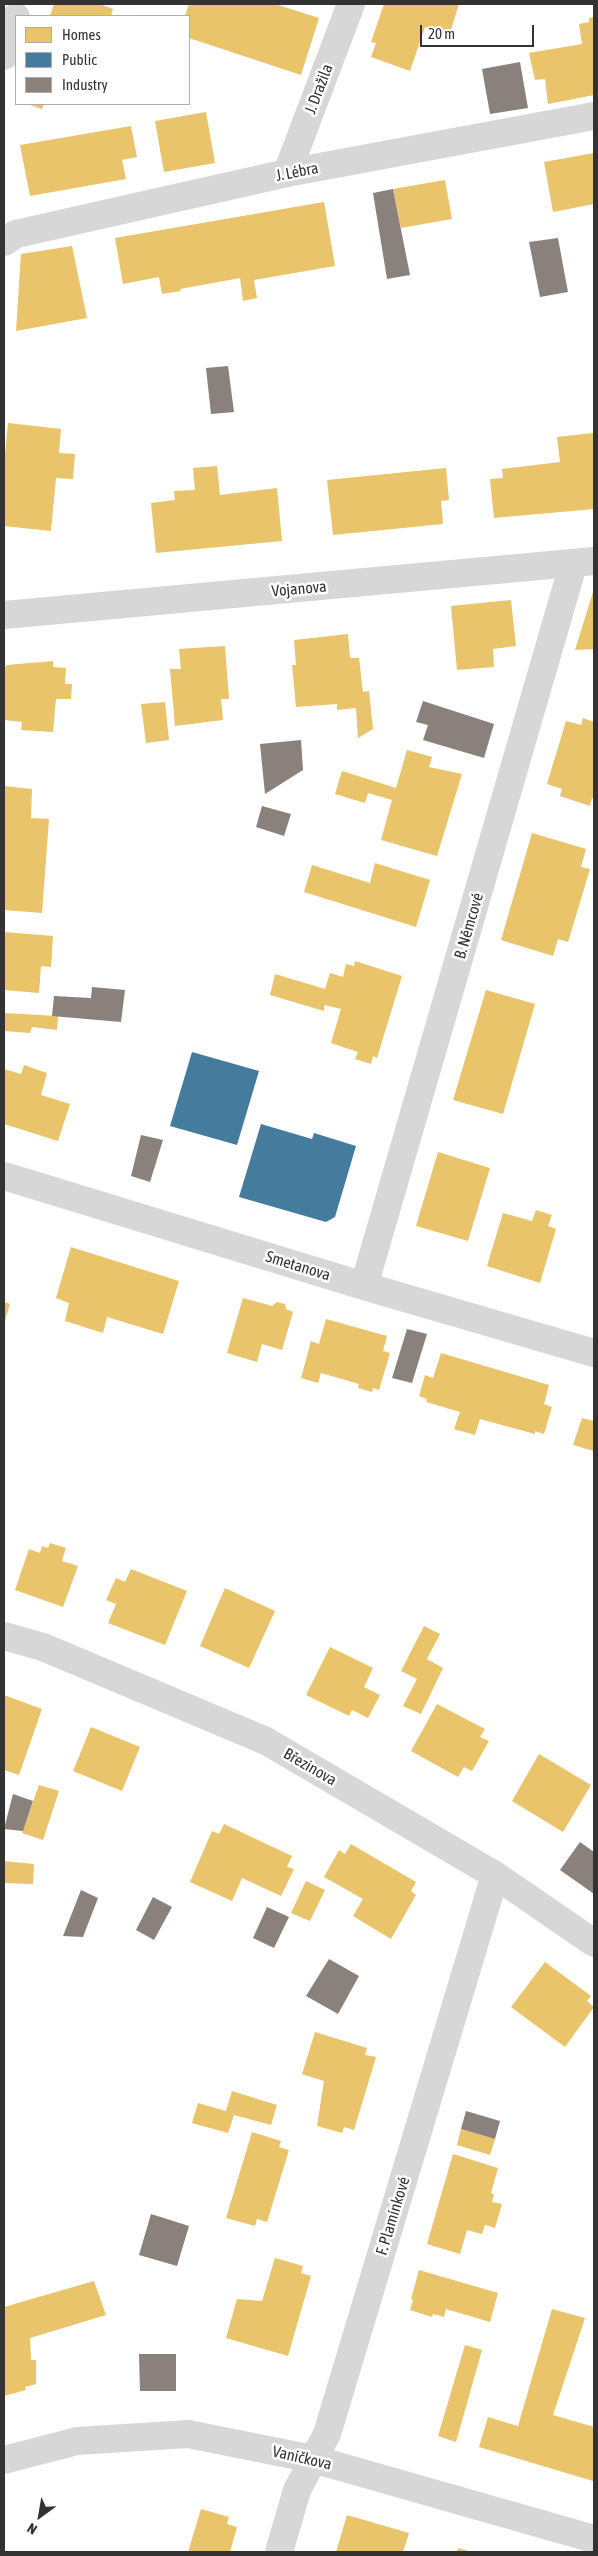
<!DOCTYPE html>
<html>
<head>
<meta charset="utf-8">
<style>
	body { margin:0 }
	#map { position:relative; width:598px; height:2556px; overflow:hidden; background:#fff; font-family:"Asap Condensed",sans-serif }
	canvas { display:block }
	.frame { position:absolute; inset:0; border:5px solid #333; pointer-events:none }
	.legend { position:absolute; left:15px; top:15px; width:175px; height:90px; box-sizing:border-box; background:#fff; border:1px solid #adadad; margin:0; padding:6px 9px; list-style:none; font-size:15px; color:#333 }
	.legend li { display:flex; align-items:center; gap:10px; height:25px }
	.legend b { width:25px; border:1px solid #adadad }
	.north { position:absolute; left:15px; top:2491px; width:50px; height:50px; -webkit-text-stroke:4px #fff; paint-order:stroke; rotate:212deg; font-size:14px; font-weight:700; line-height:20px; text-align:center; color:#333 }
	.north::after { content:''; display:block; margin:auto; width:18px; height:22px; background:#333; clip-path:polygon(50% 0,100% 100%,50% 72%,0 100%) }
	.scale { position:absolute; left:420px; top:25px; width:114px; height:22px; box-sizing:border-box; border:2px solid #333; border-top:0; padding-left:6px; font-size:15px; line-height:18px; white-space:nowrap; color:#333; -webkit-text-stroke:4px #fff; paint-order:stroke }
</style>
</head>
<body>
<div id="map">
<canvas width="598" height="2556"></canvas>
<div class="frame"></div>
<ul class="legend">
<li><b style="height:14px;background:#e9c46a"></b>Homes</li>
<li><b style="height:14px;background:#457b9d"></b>Public</li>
<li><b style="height:14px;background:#8a817c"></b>Industry</li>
</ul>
<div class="north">N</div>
<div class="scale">20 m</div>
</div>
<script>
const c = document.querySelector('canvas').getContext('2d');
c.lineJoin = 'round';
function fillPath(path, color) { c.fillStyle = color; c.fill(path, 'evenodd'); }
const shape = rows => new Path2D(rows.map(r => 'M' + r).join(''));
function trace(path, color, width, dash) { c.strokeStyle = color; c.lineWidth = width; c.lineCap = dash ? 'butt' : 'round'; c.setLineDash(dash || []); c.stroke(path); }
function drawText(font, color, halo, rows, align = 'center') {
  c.font = font + ' "Asap Condensed",sans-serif'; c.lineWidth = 5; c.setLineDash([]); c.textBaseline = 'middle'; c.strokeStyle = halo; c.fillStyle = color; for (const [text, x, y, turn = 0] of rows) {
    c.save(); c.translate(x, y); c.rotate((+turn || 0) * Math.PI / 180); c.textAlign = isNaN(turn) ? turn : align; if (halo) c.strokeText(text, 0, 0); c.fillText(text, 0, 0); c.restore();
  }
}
fillPath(shape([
	[54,4,100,4,113,9,111,16,50,16],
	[189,4,275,4,319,18,301,75,189,38,189,16,185,16],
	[384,4,459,4,449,36,425,27,410,71,371,57,376,43,371,42],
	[594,17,594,95,548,104,545,79,535,80,529,53,582,44,579,24,589,22,589,18],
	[27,104,44,104,42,109],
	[206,112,215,163,164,172,155,121],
	[131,126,137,157,122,160,126,179,30,196,20,145],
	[594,153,594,204,553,212,544,162],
	[445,180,452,219,401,228,393,189],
	[324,202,335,266,254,280,257,298,243,301,240,278,180,289,181,291,162,294,159,277,123,284,115,238],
	[72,246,87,318,16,331,21,254],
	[8,423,61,429,59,453,75,454,73,479,56,478,51,531,4,526,4,465],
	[593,433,594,509,494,518,490,479,503,478,502,469,560,462,557,437],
	[217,466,220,495,277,488,282,541,156,553,151,503,175,500,174,491,195,490,193,468],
	[446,468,449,500,441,501,443,524,333,535,327,480],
	[593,592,594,649,575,650],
	[511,600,516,646,493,649,494,667,457,670,451,606],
	[348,634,350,658,359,658,363,692,369,691,373,729,358,738,356,708,337,710,337,704,296,707,292,665,296,665,294,640],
	[225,646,229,699,221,699,223,720,175,726,170,669,181,669,179,649],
	[53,661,53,667,66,668,65,684,72,684,71,699,56,699,53,732,21,730,22,722,4,720,4,668,7,665],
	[165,702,169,740,146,743,141,704],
	[583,718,594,722,594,799,592,798,590,806,560,796,562,789,547,784,566,721,581,725],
	[407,750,432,757,429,767,462,774,437,856,381,840,392,800,368,793,365,803,335,794,342,771,396,788],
	[4,786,32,789,31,818,49,819,42,913,4,910],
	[532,833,586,849,581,867,590,869,568,942,558,939,553,956,501,940],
	[375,863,430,880,416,927,304,892,312,865,370,883],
	[4,932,53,936,51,967,41,966,39,993,4,990],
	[355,961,402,976,377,1058,373,1056,371,1064,355,1059,358,1052,331,1043,341,1009,324,1005,324,1011,270,995,275,974,325,989,330,973,343,977,346,964,354,966],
	[486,990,535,1004,503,1114,453,1100],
	[4,1013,58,1016,57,1030,32,1027,30,1033,4,1031],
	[24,1065,47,1073,41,1095,70,1104,58,1141,4,1124,4,1069,21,1074],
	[438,1152,490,1168,468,1241,416,1226],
	[536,1210,552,1215,548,1226,556,1229,540,1283,487,1266,503,1213,532,1221],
	[71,1247,179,1281,163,1334,107,1317,103,1333,65,1321,69,1303,56,1298],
	[243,1298,272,1306,277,1302,285,1304,286,1309,293,1312,282,1350,262,1344,257,1362,227,1353],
	[4,1302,10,1304,4,1324],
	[326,1319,387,1336,383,1351,390,1353,379,1390,373,1388,372,1392,358,1388,359,1384,321,1373,318,1383,301,1378,311,1341,319,1344],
	[441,1353,549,1385,544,1404,552,1407,544,1434,535,1431,535,1434,480,1419,475,1435,454,1429,460,1412,426,1402,427,1399,419,1396,425,1375,433,1378],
	[582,1418,594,1421,594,1451,573,1445],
	[50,1543,66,1548,62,1561,78,1566,63,1607,15,1590,29,1549,40,1553,42,1546,48,1548],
	[131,1569,187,1591,165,1645,108,1623,116,1604,106,1600,116,1578,125,1582],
	[225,1588,275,1611,249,1668,200,1646],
	[424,1626,440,1634,427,1659,443,1668,421,1714,403,1706,417,1679,401,1671],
	[330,1647,373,1668,364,1687,380,1695,368,1718,352,1710,349,1716,306,1695],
	[4,1695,42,1709,19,1775,4,1770],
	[437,1704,485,1729,480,1737,489,1741,472,1771,464,1767,458,1777,411,1751],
	[91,1727,140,1747,122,1791,73,1771],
	[539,1754,591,1785,563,1832,512,1801],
	[39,1785,59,1791,43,1840,22,1833],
	[224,1824,292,1856,287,1867,294,1869,281,1896,242,1878,232,1901,190,1882,212,1831,219,1834],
	[351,1844,416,1882,411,1891,416,1895,391,1939,353,1916,363,1899,324,1877,339,1850,345,1854],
	[4,1861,34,1864,33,1884,4,1883],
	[306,1881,325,1890,310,1921,291,1913],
	[545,1962,591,1996,587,2001,594,2007,565,2047,511,2007],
	[315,2032,367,2048,365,2055,376,2057,354,2130,344,2127,342,2133,317,2126,324,2081,302,2074],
	[232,2091,277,2105,271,2125,234,2115,228,2133,192,2123,198,2103,226,2111],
	[461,2129,495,2139,490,2155,457,2145],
	[252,2132,281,2141,279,2147,289,2150,267,2222,257,2219,255,2226,226,2218],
	[453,2154,498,2168,491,2193,494,2194,492,2202,502,2204,495,2228,485,2225,482,2234,467,2230,460,2254,427,2244],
	[275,2258,303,2266,301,2273,311,2276,288,2356,226,2338,237,2299,262,2301],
	[419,2270,498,2293,490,2322,446,2309,444,2317,433,2314,432,2317,410,2310,413,2300,411,2299],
	[94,2281,106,2315,30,2338,31,2360,36,2360,36,2384,25,2387,26,2390,4,2396,4,2307],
	[552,2309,585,2318,553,2415,594,2427,593,2481,479,2447,488,2417,518,2426],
	[465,2345,482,2350,456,2442,438,2436],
	[201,2509,229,2517,227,2524,237,2527,230,2552,188,2552],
	[347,2515,409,2533,403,2552,336,2552],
	[458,2548,472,2552,457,2552]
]), '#e9c46a');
fillPath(shape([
	[192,1052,259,1071,237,1145,170,1126],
	[261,1124,312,1139,314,1133,356,1146,335,1217,326,1222,239,1197]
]), '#457b9d');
fillPath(shape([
	[520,62,528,108,490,114,482,69],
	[393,189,410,275,387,279,373,193],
	[558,238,568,292,540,297,529,242],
	[228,366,234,412,211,414,206,368],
	[423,701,494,724,484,758,423,740,428,725,416,722],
	[301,740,303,770,265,794,260,744],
	[262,806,291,814,284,836,256,827],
	[92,987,125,990,121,1022,52,1016,54,996,91,998],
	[141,1135,163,1140,150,1182,131,1176],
	[407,1329,427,1334,412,1383,392,1378],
	[13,1794,33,1801,23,1831,4,1829],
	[580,1842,594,1852,594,1894,560,1870],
	[81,1890,98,1898,83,1937,63,1936],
	[153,1897,172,1907,154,1940,136,1930],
	[267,1907,289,1917,274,1948,253,1938],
	[329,1959,359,1976,338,2014,306,1996],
	[466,2111,500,2121,495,2139,461,2129],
	[151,2214,189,2226,177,2266,139,2255],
	[139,2354,176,2354,176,2391,140,2391]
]), '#8a817c');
trace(shape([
	[4,56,16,17],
	[287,173,351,4],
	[4,242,16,234,287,173,594,116],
	[4,615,594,561],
	[4,1176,364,1286,594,1353],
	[364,1286,573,565],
	[4,1636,43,1647,266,1741,495,1875,594,1943],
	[4,2460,77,2441,188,2434,313,2459,594,2539],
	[279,2552,297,2490,327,2434,495,1875]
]), '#d7d7d7', 28);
drawText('16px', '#333', '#fff', [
	["J. Dražila",319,89,-69],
	["J. Lébra",297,172,-11],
	["Vojanova",299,589,-5],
	["B. Němcové",469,926,-74],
	["Smetanova",298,1266,17],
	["Březinova",310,1767,30],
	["F. Plamínkové",393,2216,-73],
	["Vaníčkova",302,2458,13]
]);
</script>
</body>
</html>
